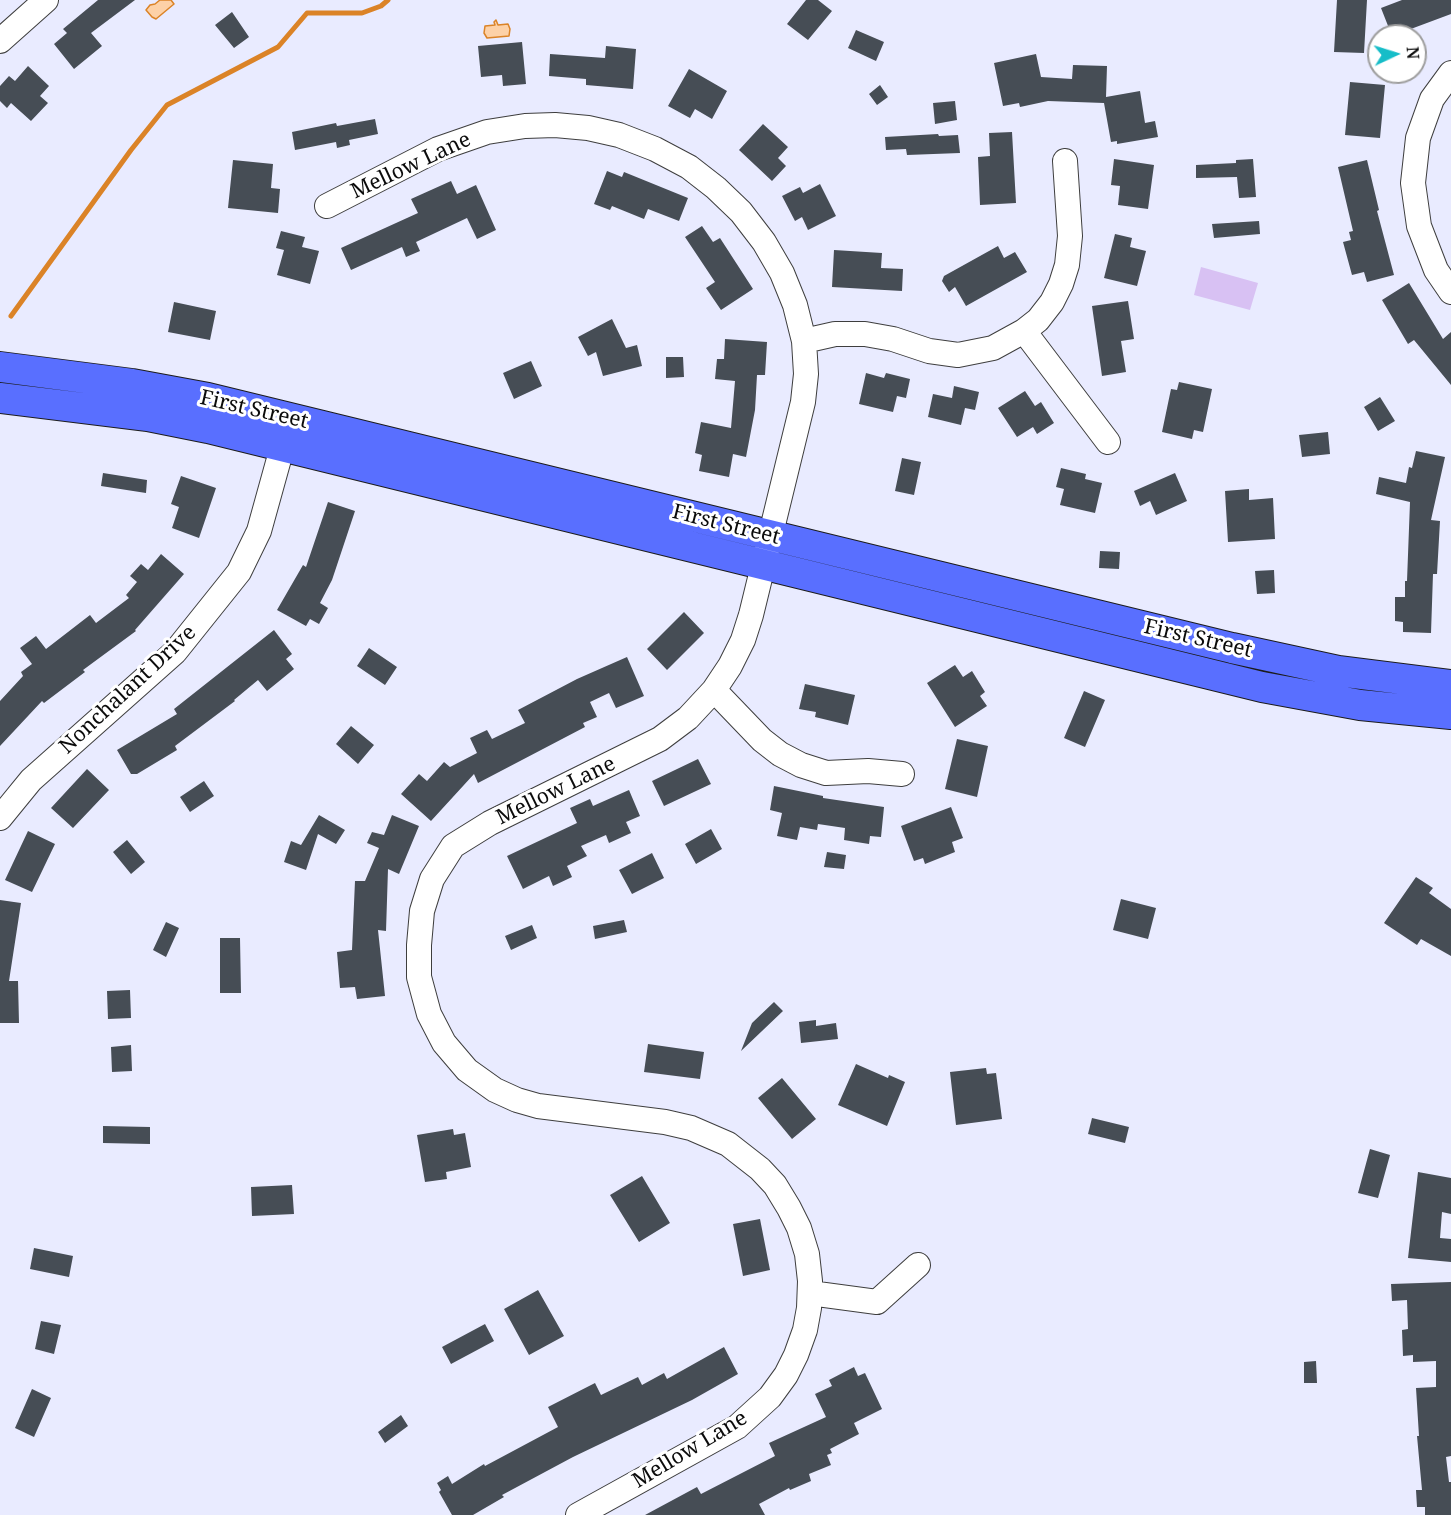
<!DOCTYPE html>
<html>
<head>
<meta charset="utf-8">
<style>
	body { margin:0 }
	#map { position:relative; width:1451px; height:1515px; overflow:hidden; background:#e9ebff; font-family:"Noto Serif",serif }
	canvas { display:block }
	.north { position:absolute; left:1367px; top:24px; width:60px; height:60px; box-sizing:border-box; background:#fff; border:2px solid #9d9d9d; border-radius:50%; rotate:86deg; font-size:16px; font-weight:700; line-height:24px; text-align:center; color:#0b0b0b }
	.north::after { content:''; display:block; margin:auto; width:21px; height:27px; background:#16bdc8; clip-path:polygon(50% 0,100% 100%,50% 72%,0 100%) }
</style>
</head>
<body>
<div id="map">
<canvas width="1451" height="1515"></canvas>
<div class="north">N</div>
</div>
<script>
const c = document.querySelector('canvas').getContext('2d');
c.lineJoin = 'round';
function fillPath(path, color) { c.fillStyle = color; c.fill(path, 'evenodd'); }
const shape = rows => new Path2D(rows.map(r => 'M' + r).join(''));
function trace(path, color, width, dash) { c.strokeStyle = color; c.lineWidth = width; c.lineCap = dash ? 'butt' : 'round'; c.setLineDash(dash || []); c.stroke(path); }
function drawText(font, color, halo, rows, align = 'center') {
  c.font = font + ' "Noto Serif",serif'; c.lineWidth = 6; c.setLineDash([]); c.textBaseline = 'middle'; c.strokeStyle = halo; c.fillStyle = color; for (const [text, x, y, turn = 0] of rows) {
    c.save(); c.translate(x, y); c.rotate((+turn || 0) * Math.PI / 180); c.textAlign = isNaN(turn) ? turn : align; if (halo) c.strokeText(text, 0, 0); c.fillText(text, 0, 0); c.restore();
  }
}
fillPath(shape([
	[1201,267,1258,283,1250,310,1194,295]
]), '#d8c1f3');
const water = shape([
	[160,0,171,0,174,4,156,19,152,17,146,10,150,5,155,4,160,0],
	[496,20,498,25,508,24,510,29,509,36,487,38,484,33,485,26,495,25,494,22,496,20]
]);
fillPath(water, '#fdd1a7');
trace(water, '#db8327', 1.5);
trace(shape([
	[11,316,131,150,167,105,278,47,307,13,362,13,381,6,388,0]
]), '#db8327', 5);
fillPath(shape([
	[98,0,135,0,91,33,102,46,74,69,54,44,67,33,63,29],
	[806,0,818,0,832,11,808,40,787,24],
	[1337,0,1367,0,1364,53,1334,52],
	[1402,0,1451,0,1451,14,1392,36,1381,8],
	[232,12,249,37,234,48,215,25],
	[856,30,884,42,876,61,848,48],
	[522,42,526,84,503,86,502,75,481,77,478,46],
	[606,46,636,49,633,89,586,85,586,79,549,76,550,54,605,58],
	[1036,54,1041,77,1072,79,1073,65,1107,66,1106,97,1140,91,1145,123,1155,121,1158,137,1117,144,1117,141,1111,142,1104,103,1048,101,1020,107,1019,103,1003,106,994,63],
	[28,66,49,86,40,96,48,103,31,121,11,103,7,108,0,101,0,86,9,76,15,81],
	[689,69,727,91,712,119,695,109,690,118,668,106],
	[1350,82,1385,85,1380,138,1345,135],
	[880,85,888,97,877,105,869,94],
	[955,101,957,120,935,124,933,103],
	[375,119,378,134,349,140,350,145,337,148,336,142,295,150,292,132,336,123,337,126],
	[763,124,788,147,778,158,786,166,772,181,739,150],
	[1012,132,1016,203,980,205,978,157,990,156,989,133],
	[938,134,939,136,958,135,960,153,907,155,906,149,886,150,885,137],
	[1114,159,1154,165,1148,209,1118,205,1120,186,1111,185],
	[1253,159,1256,197,1239,198,1237,177,1196,178,1196,165,1236,163,1236,160],
	[233,160,273,164,271,188,280,189,278,213,228,208],
	[1367,160,1379,210,1377,211,1394,275,1367,282,1364,272,1352,275,1343,242,1351,240,1349,232,1353,231,1338,167],
	[607,171,622,177,624,172,688,198,679,221,648,209,644,219,612,206,610,210,594,204],
	[451,181,457,194,476,185,496,230,477,239,467,218,416,242,420,251,406,257,402,247,351,270,341,248,418,213,411,199],
	[820,184,836,216,808,230,802,217,795,221,782,196,800,187,803,193],
	[1259,221,1260,234,1214,238,1212,224],
	[702,226,713,242,720,238,753,289,721,310,706,288,715,282,685,237],
	[281,231,305,237,302,247,319,251,310,284,277,275,284,250,276,248],
	[1115,234,1132,238,1130,247,1146,251,1137,286,1104,278],
	[998,246,1004,258,1015,252,1027,272,966,306,955,287,949,292,942,281,944,276],
	[834,250,882,253,881,268,903,269,902,291,832,287],
	[1409,283,1443,339,1451,332,1451,385,1414,340,1408,344,1382,300],
	[1128,301,1134,339,1121,341,1126,372,1102,376,1092,306],
	[174,302,216,311,210,340,168,332],
	[612,319,626,348,637,345,642,366,603,376,596,352,588,356,578,337],
	[725,339,767,342,765,375,757,375,755,410,746,457,733,454,729,477,699,471,702,455,695,453,701,422,731,428,735,381,715,379,717,359,724,359],
	[666,357,683,357,684,377,666,378],
	[531,361,542,386,514,399,503,373],
	[866,373,884,378,886,373,910,379,906,398,897,396,893,412,859,404],
	[1179,382,1212,389,1203,432,1194,430,1192,439,1162,432,1171,389,1177,390],
	[954,386,979,392,975,410,965,408,961,425,928,417,933,394,952,398],
	[1025,391,1035,406,1041,402,1054,423,1037,434,1033,427,1017,437,998,408],
	[1380,397,1395,421,1378,431,1364,407],
	[1328,432,1330,454,1302,457,1299,435],
	[1416,451,1445,457,1431,520,1440,521,1437,574,1433,574,1431,633,1403,632,1403,622,1395,621,1395,597,1405,597,1405,581,1407,581,1410,502,1376,494,1379,477,1406,483,1409,467,1412,468],
	[902,458,921,462,914,495,895,491],
	[1061,468,1086,474,1085,479,1102,483,1095,513,1060,505,1064,489,1056,487],
	[103,473,147,480,146,493,101,486],
	[1175,473,1187,501,1156,515,1150,501,1140,506,1134,491],
	[181,476,216,488,199,538,172,528,179,507,171,504],
	[1249,489,1249,500,1273,498,1275,539,1228,542,1225,491],
	[328,502,355,511,332,580,320,603,328,608,319,624,310,619,306,626,277,610,303,565,306,567],
	[1100,551,1120,552,1119,569,1099,568],
	[161,554,184,574,135,630,136,631,83,670,85,672,44,703,42,701,0,746,0,701,23,676,21,672,32,664,20,648,36,636,46,649,90,615,96,623,129,598,126,595,137,582,130,576,141,564,148,570],
	[1274,570,1275,593,1257,594,1255,571],
	[684,612,704,633,667,670,647,649],
	[274,630,292,654,286,659,294,669,267,691,258,680,234,700,235,701,175,746,177,750,137,774,131,774,117,750,177,714,174,709],
	[369,648,397,667,385,685,357,666],
	[627,657,644,696,616,708,609,693,590,702,597,717,583,723,585,727,478,783,474,774,431,821,401,794,419,774,427,781,444,762,450,767,477,753,470,738,487,730,492,739,525,723,518,710,577,679],
	[955,665,963,677,972,671,985,692,980,696,987,706,955,727,927,683],
	[805,684,855,695,848,725,815,717,816,712,799,709],
	[1084,691,1105,700,1085,747,1064,738],
	[351,726,374,745,358,764,336,744],
	[957,739,988,746,977,797,945,789],
	[698,759,711,784,664,806,652,781],
	[87,769,109,790,73,828,51,808],
	[204,781,214,796,190,812,180,797],
	[774,786,823,796,823,798,884,807,881,837,870,836,869,844,844,840,845,828,818,824,817,830,800,827,797,840,777,836,782,813,770,810],
	[629,790,640,816,626,822,631,833,609,843,606,835,581,846,587,856,567,866,572,877,553,886,549,876,523,889,507,856,577,823,570,808,590,799,593,806],
	[951,807,963,838,952,842,955,852,925,864,923,858,914,861,901,826],
	[319,815,345,830,336,844,318,834,306,870,284,862,291,841,301,845],
	[392,815,419,826,399,874,388,869,386,931,378,930,385,996,357,999,355,987,340,988,337,952,352,950,355,881,365,881,379,848,367,843,372,832,384,835],
	[711,829,722,849,696,864,685,844],
	[28,831,55,844,32,892,5,880],
	[127,840,145,862,131,874,113,852],
	[827,852,846,855,844,869,824,867],
	[652,853,664,878,632,894,619,870],
	[1416,877,1433,888,1429,893,1451,909,1451,956,1421,939,1417,945,1384,923],
	[1121,899,1156,908,1148,939,1113,930],
	[0,900,21,903,9,981,18,981,19,1023,0,1023],
	[624,920,627,932,595,939,593,926],
	[166,922,179,928,166,957,153,950],
	[532,925,537,938,511,950,505,936],
	[220,938,240,938,241,993,220,993],
	[130,990,131,1018,108,1019,107,991],
	[774,1002,783,1011,741,1051,752,1023],
	[816,1020,816,1026,836,1023,838,1039,801,1043,799,1022],
	[648,1044,704,1052,700,1079,644,1072],
	[131,1045,132,1071,112,1072,111,1047],
	[856,1064,888,1078,889,1075,905,1082,887,1126,838,1105],
	[986,1068,987,1074,996,1073,1002,1119,956,1125,950,1072],
	[782,1078,816,1119,792,1139,758,1098],
	[1092,1118,1129,1127,1125,1143,1088,1134],
	[103,1126,150,1127,150,1144,103,1143],
	[453,1129,454,1135,465,1133,471,1167,446,1172,447,1179,425,1182,417,1135],
	[1370,1149,1390,1155,1378,1198,1358,1193],
	[1418,1172,1451,1178,1451,1214,1442,1212,1440,1238,1451,1239,1451,1262,1408,1258],
	[642,1176,670,1223,639,1242,610,1195],
	[292,1185,294,1214,252,1216,251,1187],
	[760,1219,770,1270,743,1276,733,1224],
	[34,1248,73,1256,69,1277,30,1269],
	[1451,1282,1451,1456,1446,1457,1449,1482,1451,1482,1451,1515,1425,1515,1425,1507,1417,1507,1416,1490,1422,1490,1417,1436,1419,1436,1416,1388,1436,1387,1436,1361,1413,1362,1413,1355,1403,1356,1402,1330,1408,1329,1407,1300,1392,1301,1391,1284],
	[538,1290,564,1336,529,1355,504,1309],
	[41,1321,61,1325,54,1354,35,1349],
	[485,1324,494,1341,451,1364,442,1347],
	[724,1347,738,1374,692,1400,573,1457,502,1495,504,1497,473,1515,452,1515,439,1492,441,1490,437,1483,448,1476,452,1484,484,1464,485,1466,558,1427,548,1407,595,1383,601,1395,638,1377,642,1385,664,1373,667,1379],
	[1316,1361,1317,1383,1304,1383,1304,1362],
	[854,1367,858,1376,865,1373,882,1409,854,1423,859,1434,830,1449,832,1453,827,1455,831,1465,809,1474,811,1481,790,1490,789,1488,759,1504,765,1515,645,1515,697,1487,701,1494,775,1456,769,1443,826,1417,815,1394,832,1386,829,1380],
	[32,1389,51,1398,34,1437,15,1428],
	[401,1415,408,1426,385,1443,378,1432]
]), '#464d55');
const minor = shape([
	[0,41,46,0],
	[1451,73,1432,99,1418,138,1413,183,1419,226,1436,270,1451,292],
	[327,206,438,149,487,132,525,126,555,125,588,128,619,135,655,149,689,167,716,188,741,212,764,242,782,273,795,305,804,341,806,374,803,402,751,615,743,640,730,666,714,690,688,718,660,739,490,823,453,846,432,879,422,911,419,945,419,977,429,1014,444,1043,467,1070,495,1090,517,1100,538,1106,665,1122,691,1128,728,1144,760,1169,775,1185,789,1208,799,1228,807,1254,810,1281,809,1308,805,1330,796,1355,786,1375,770,1397,737,1427,578,1515],
	[1024,331,1108,442],
	[804,341,835,334,865,334,893,339,929,351,958,355,993,348,1024,331,1038,320,1052,302,1061,284,1067,265,1070,236,1065,161],
	[714,690,762,740,780,754,801,765,826,773,868,771,902,774],
	[0,818,31,780,175,652,239,572,259,531,287,430],
	[810,1293,877,1302,918,1265]
]);
const major = shape([
	[0,367,132,384,208,398,1232,648,1338,671,1451,685],
	[0,398,148,416,208,428,1262,687,1360,705,1451,714]
]);
trace(minor, '#3e3e3e', 26);
trace(major, '#1c1c1c', 32);
trace(minor, '#fff', 24);
trace(major, '#596fff', 30);
drawText('21px', '#0b0b0b', '#fff', [
	["Mellow Lane",411,166,-25],
	["First Street",254,410,13],
	["First Street",726,525,14],
	["First Street",1198,639,13],
	["Nonchalant Drive",128,690,-43],
	["Mellow Lane",556,791,-26],
	["Mellow Lane",690,1450,-31]
]);
</script>
</body>
</html>
